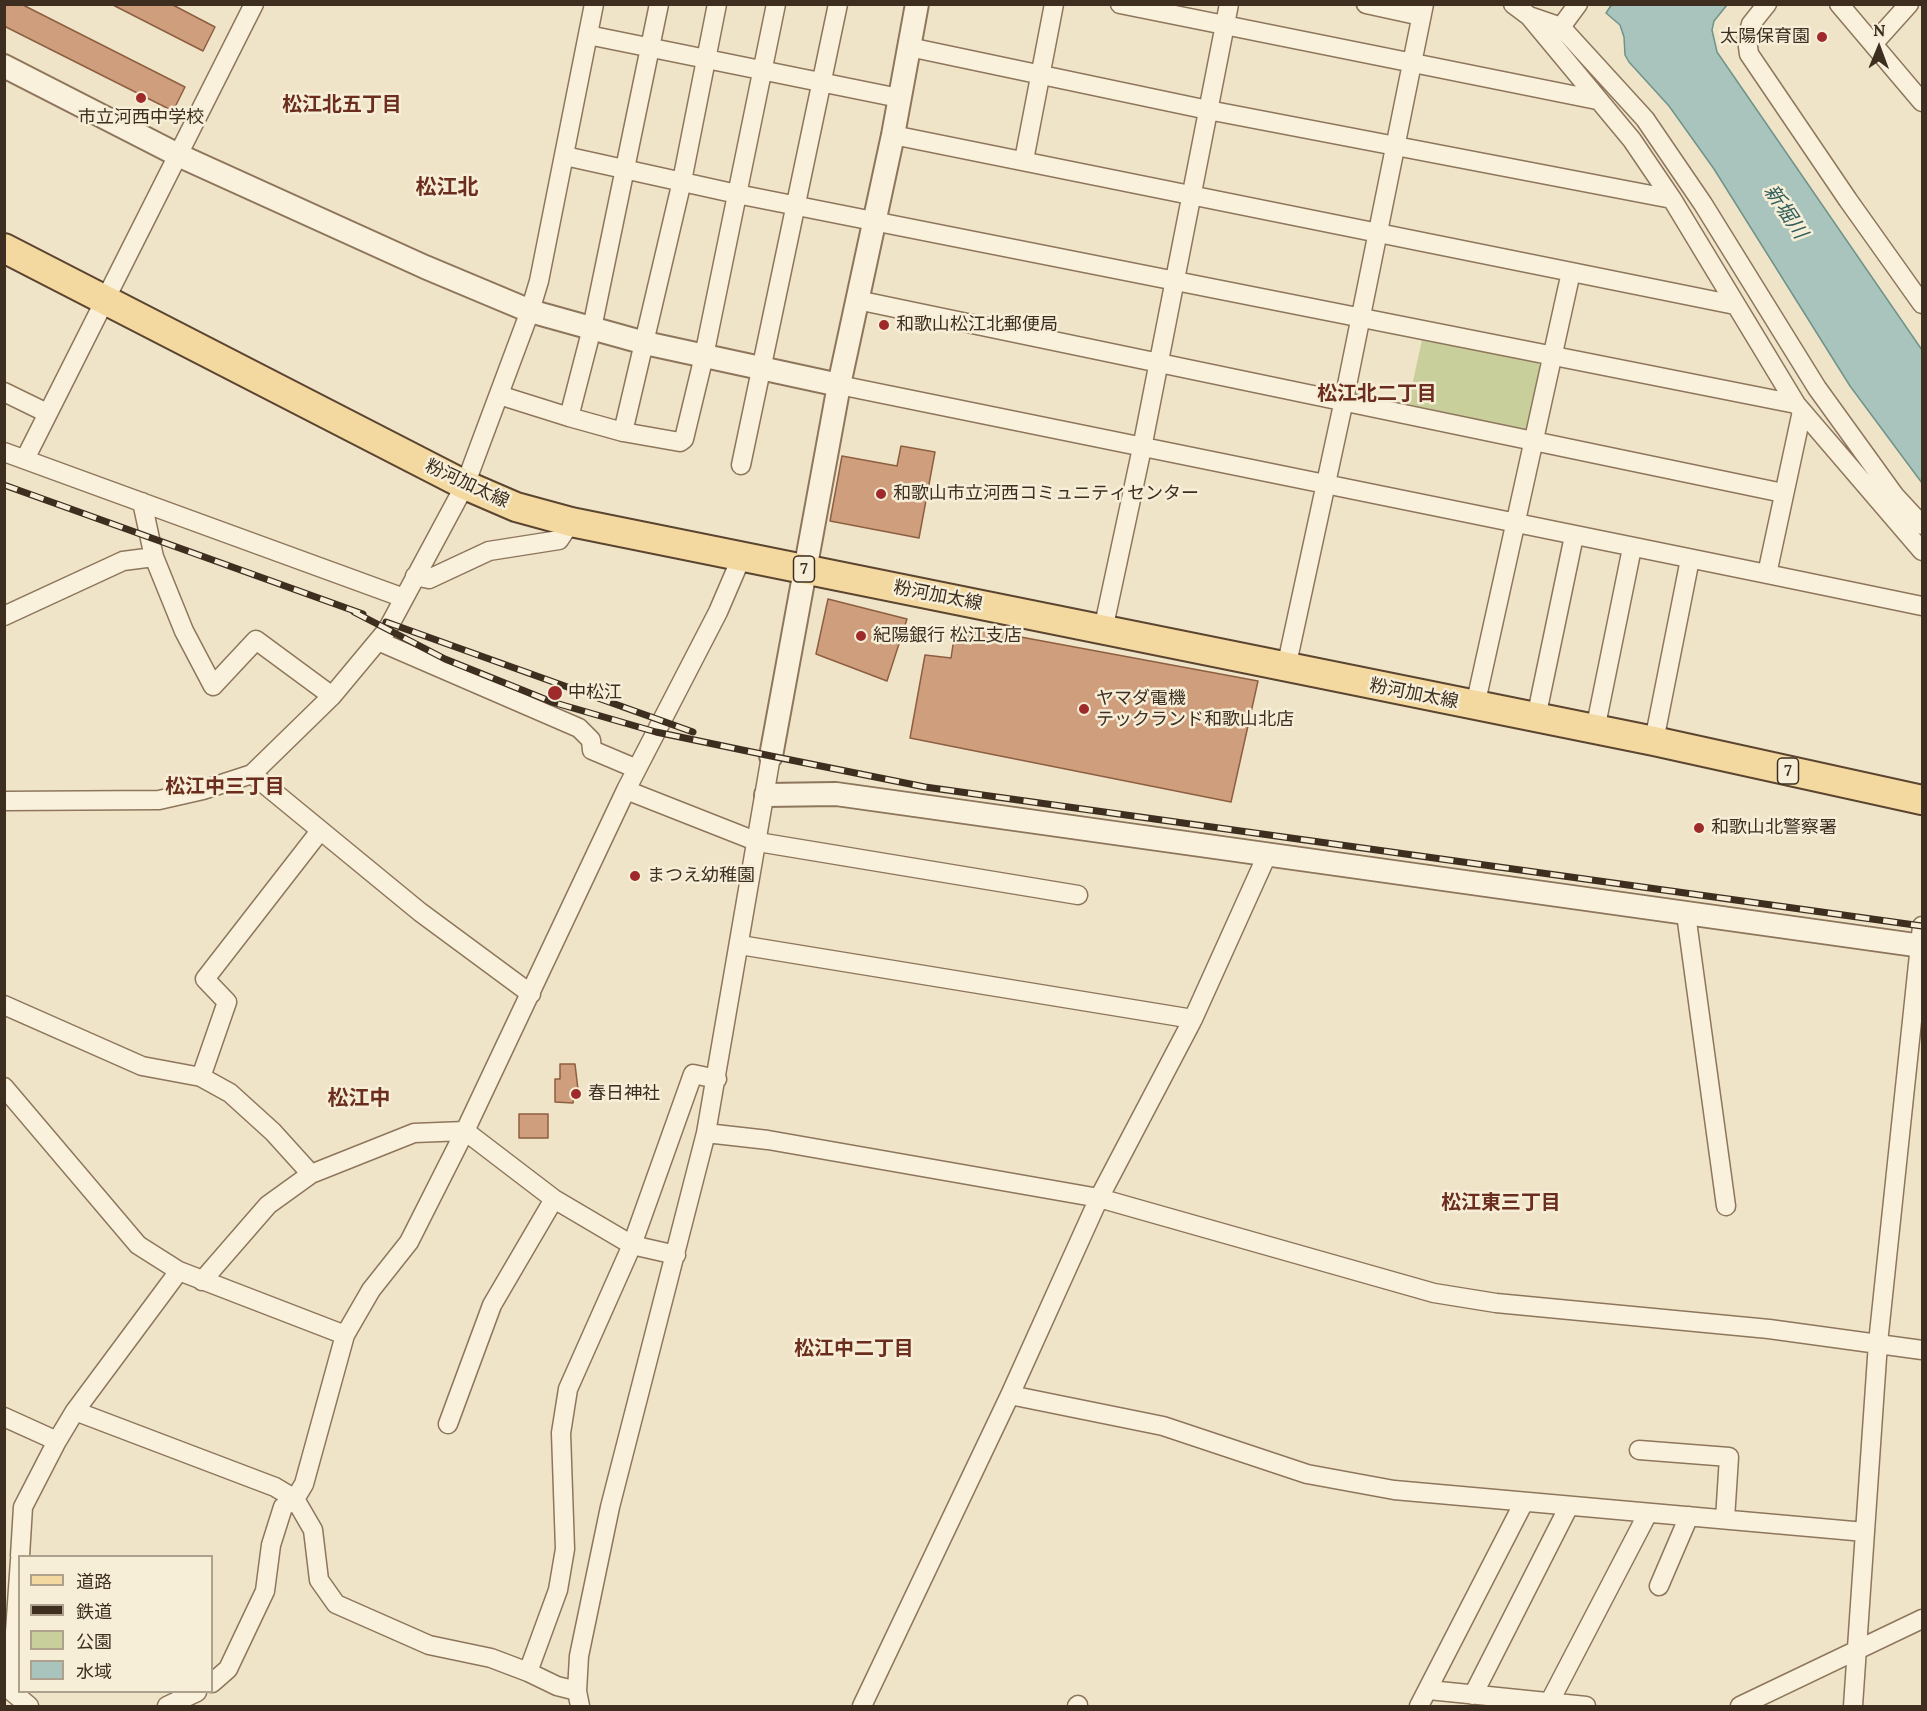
<!DOCTYPE html>
<html>
<head>
<meta charset="utf-8">
<style>
	body { margin:0 }
	#map { position:relative; width:1927px; height:1711px; overflow:hidden; background:#f0e4c8; font-family:Lora,"Noto Sans JP",serif }
	canvas { display:block }
	.frame { position:absolute; inset:0; border:6px solid #3d2e20; pointer-events:none }
	.legend { position:absolute; left:18px; top:1555px; width:195px; height:138px; box-sizing:border-box; background:#f7eed8; border:2px solid #ada18e; margin:0; padding:8px 10px; list-style:none; font-size:18px; color:#3d2e20 }
	.legend li { display:flex; align-items:center; gap:12px; height:30px }
	.legend b { width:30px; border:2px solid #ada18e }
	.north { position:absolute; left:1849px; top:18px; width:60px; height:60px; -webkit-text-stroke:4px #f7eed8; paint-order:stroke; rotate:1deg; font-size:16px; font-weight:700; line-height:24px; text-align:center; color:#3d2e20 }
	.north::after { content:''; display:block; margin:auto; width:21px; height:27px; background:#3d2e20; clip-path:polygon(50% 0,100% 100%,50% 72%,0 100%) }
</style>
</head>
<body>
<div id="map">
<canvas width="1927" height="1711"></canvas>
<div class="frame"></div>
<ul class="legend">
<li><b style="height:8px;background:#f3d9a0"></b>道路</li>
<li><b style="height:8px;background:#3d2e20"></b>鉄道</li>
<li><b style="height:16px;background:#c9cf9b"></b>公園</li>
<li><b style="height:16px;background:#a9c4bc"></b>水域</li>
</ul>
<div class="north">N</div>
</div>
<script>
const c = document.querySelector('canvas').getContext('2d');
c.lineJoin = 'round';
function fillPath(path, color) { c.fillStyle = color; c.fill(path, 'evenodd'); }
const shape = rows => new Path2D(rows.map(r => 'M' + r).join(''));
function trace(path, color, width, dash) { c.strokeStyle = color; c.lineWidth = width; c.lineCap = dash ? 'butt' : 'round'; c.setLineDash(dash || []); c.stroke(path); }
function drawText(font, color, halo, rows, align = 'center') {
  c.font = font + ' Lora,"Noto Sans JP",serif'; c.lineWidth = 5; c.setLineDash([]); c.textBaseline = 'middle'; c.strokeStyle = halo; c.fillStyle = color; for (const [text, x, y, turn = 0] of rows) {
    c.save(); c.translate(x, y); c.rotate((+turn || 0) * Math.PI / 180); c.textAlign = isNaN(turn) ? turn : align; if (halo) c.strokeText(text, 0, 0); c.fillText(text, 0, 0); c.restore();
  }
}
fillPath(shape([
	[1422,340,1537,362,1541,367,1529,426,1524,430,1408,404]
]), '#c9cf9b');
const water = shape([
	[1612,4,1727,5,1714,21,1712,30,1717,52,1922,350,1922,483,1850,386,1714,169,1669,106,1629,62,1625,55,1624,37,1620,25,1606,13,1612,4]
]);
fillPath(water, '#a9c4bc');
trace(water, '#6f938a', 1.5);
const building = shape([
	[4,4,21,4,185,87,173,111,4,26,4,4],
	[111,4,171,4,215,27,203,51,111,4],
	[901,446,935,452,919,538,830,521,842,456,897,466,901,446],
	[828,599,907,619,887,681,816,654,828,599],
	[956,625,1258,681,1231,802,910,738,925,655,951,658,956,625],
	[560,1064,575,1064,579,1098,574,1097,573,1103,555,1102,555,1079,560,1079,560,1064],
	[519,1114,548,1114,548,1138,519,1138,519,1114]
]);
fillPath(building, '#cf9f7d');
trace(building, '#8d5f41', 1.5);
const minor = shape([
	[1120,4,1597,100],
	[1366,4,1421,16],
	[1513,4,1529,16,1632,140,1672,199,1796,404,1922,551],
	[1767,4,1751,24,1747,39,1749,54,1848,200,1922,304],
	[1839,4,1922,102],
	[1529,16,1561,27,1645,119,1703,204,1817,388,1895,496,1922,525],
	[1561,27,1578,4],
	[588,35,899,98],
	[1874,43,1909,4],
	[909,47,1208,110,1672,199],
	[893,135,1735,305],
	[565,156,737,194,1796,404],
	[1024,160,1054,4],
	[857,300,1783,493],
	[839,385,1767,574],
	[4,392,47,413],
	[499,395,569,417,592,328,659,4],
	[1802,411,1767,574,1922,606],
	[569,417,623,432,680,442,684,439,704,356,776,4],
	[623,432,682,181,717,4],
	[4,452,404,598],
	[25,459,254,4],
	[741,465,838,4],
	[154,557,184,631,213,686,256,640,332,696],
	[415,576,429,579,489,551,559,540,571,522],
	[4,616,123,561,154,557,142,502],
	[1103,630,1142,448,1229,4],
	[378,641,579,728,591,740,592,750,637,769],
	[1286,668,1344,400,1424,4],
	[1475,706,1571,272],
	[1536,718,1574,536],
	[1595,730,1632,548],
	[1654,741,1690,559],
	[252,774,420,912,531,994],
	[626,790,758,842,1078,895],
	[4,801,159,800,203,790,252,774,332,696,387,630,465,485,530,311,539,281,594,4],
	[1686,914,1726,1206],
	[740,945,1193,1019],
	[4,1005,142,1066,201,1077,230,1093,273,1132,311,1174],
	[201,1077,227,1002,205,979,320,831],
	[4,1087,138,1245,179,1271,345,1335],
	[706,1133,768,1140,1099,1198,1434,1293,1496,1303,1769,1329,1922,1350],
	[202,1281,268,1205,311,1174,414,1133,465,1131,554,1199,632,1245,676,1255],
	[1010,1395,1163,1426,1307,1474,1394,1490,1865,1532],
	[75,1411,275,1487,295,1499,313,1530,319,1580,336,1604,429,1645,491,1658,528,1672,557,1686,577,1691],
	[4,1417,57,1441],
	[448,1424,492,1305,554,1199],
	[1639,1450,1729,1457,1725,1519],
	[20,1556,23,1507,57,1441,75,1411,179,1271],
	[1659,1586,1689,1516],
	[528,1672,558,1590,565,1549,561,1433,568,1389,632,1245,693,1074,717,1079],
	[212,1683,228,1669,265,1591,271,1545,283,1507,295,1499,304,1484,345,1335,371,1290,409,1242,465,1131,626,790,718,612,742,556],
	[4,1685,29,1706],
	[11,1690,20,1560],
	[1429,1690,1586,1706],
	[1473,1695,1569,1506],
	[1549,1703,1648,1513],
	[167,1706,197,1692],
	[580,1706,577,1691,579,1656,610,1507,706,1133,771,756],
	[862,1706,1010,1395,1099,1198,1193,1019,1267,855],
	[1077,1706,1078,1705],
	[1419,1706,1524,1502],
	[1740,1706,1922,1619],
	[1853,1706,1878,1343,1922,926]
]);
const tertiary = shape([
	[4,66,178,155,425,267,530,311,645,343,839,385],
	[771,756,839,385,893,135,917,4],
	[766,795,836,794,1922,946]
]);
const primary = shape([
	[4,248,465,485,516,507,571,522,1654,741,1922,800]
]);
trace(minor, '#8d765c', 21);
trace(tertiary, '#8d765c', 26);
trace(primary, '#5b4430', 32);
trace(minor, '#faf1dc', 18);
trace(tertiary, '#faf1dc', 22);
trace(primary, '#f3d9a0', 28);
const rail = shape([
	[4,485,363,614],
	[354,612,445,659,552,702,656,732,771,756,925,787,1922,926],
	[386,622,693,732]
]);
trace(rail, '#3d2e20', 7);
trace(rail, '#f7eed8', 4.5, [14]);
for (const [x, y, r, color] of [
	[1822,37,6,"#9e2a2b"],
	[141,98,6,"#9e2a2b"],
	[884,325,6,"#9e2a2b"],
	[881,494,6,"#9e2a2b"],
	[861,636,6,"#9e2a2b"],
	[555,693,8,"#9e2a2b"],
	[1084,709,6,"#9e2a2b"],
	[1699,828,6,"#9e2a2b"],
	[635,876,6,"#9e2a2b"],
	[576,1094,6,"#9e2a2b"]
]) { const dot = new Path2D(); dot.arc(x, y, r, 0, 2 * Math.PI); c.fillStyle = color; c.fill(dot); trace(dot, '#f7eed8', 2); }
for (const [x, y, w] of [
	[804,569,21],
	[1788,771,21]
]) { const box = new Path2D(); box.roundRect(x - w / 2, y - 13, w, 26, 4.5); c.fillStyle = '#f7eed8'; c.fill(box); trace(box, '#3d2e20', 1.5); }
drawText('bold 16px', '#3d2e20', null, [
	["7",804,569],
	["7",1788,771]
]);
drawText('18px', '#3d2e20', '#f7eed8', [
	["太陽保育園",1810,37,"right"],
	["市立河西中学校",141,118,"center"],
	["和歌山松江北郵便局",896,325],
	["和歌山市立河西コミュニティセンター",893,494],
	["紀陽銀行 松江支店",873,636],
	["中松江",568,693],
	["ヤマダ電機",1096,699],
	["テックランド和歌山北店",1096,720],
	["和歌山北警察署",1711,828],
	["まつえ幼稚園",647,876],
	["春日神社",588,1094]
], 'left');
drawText('18px', '#3d2e20', '#f7eed8', [
	["粉河加太線",467,484,25],
	["粉河加太線",938,596,11],
	["粉河加太線",1414,694,11]
]);
drawText('bold 20px', '#6b2e1e', '#f7eed8', [
	["松江北五丁目",342,105],
	["松江北二丁目",1377,394],
	["松江中三丁目",225,787],
	["松江東三丁目",1501,1203],
	["松江中二丁目",854,1349]
]);
drawText('italic 20px', '#2f5d5a', '#f7eed8', [
	["新堀川",1785,212,56]
]);
drawText('bold 21px', '#6b2e1e', '#f7eed8', [
	["松江北",447,188],
	["松江中",359,1099]
]);
</script>
</body>
</html>
